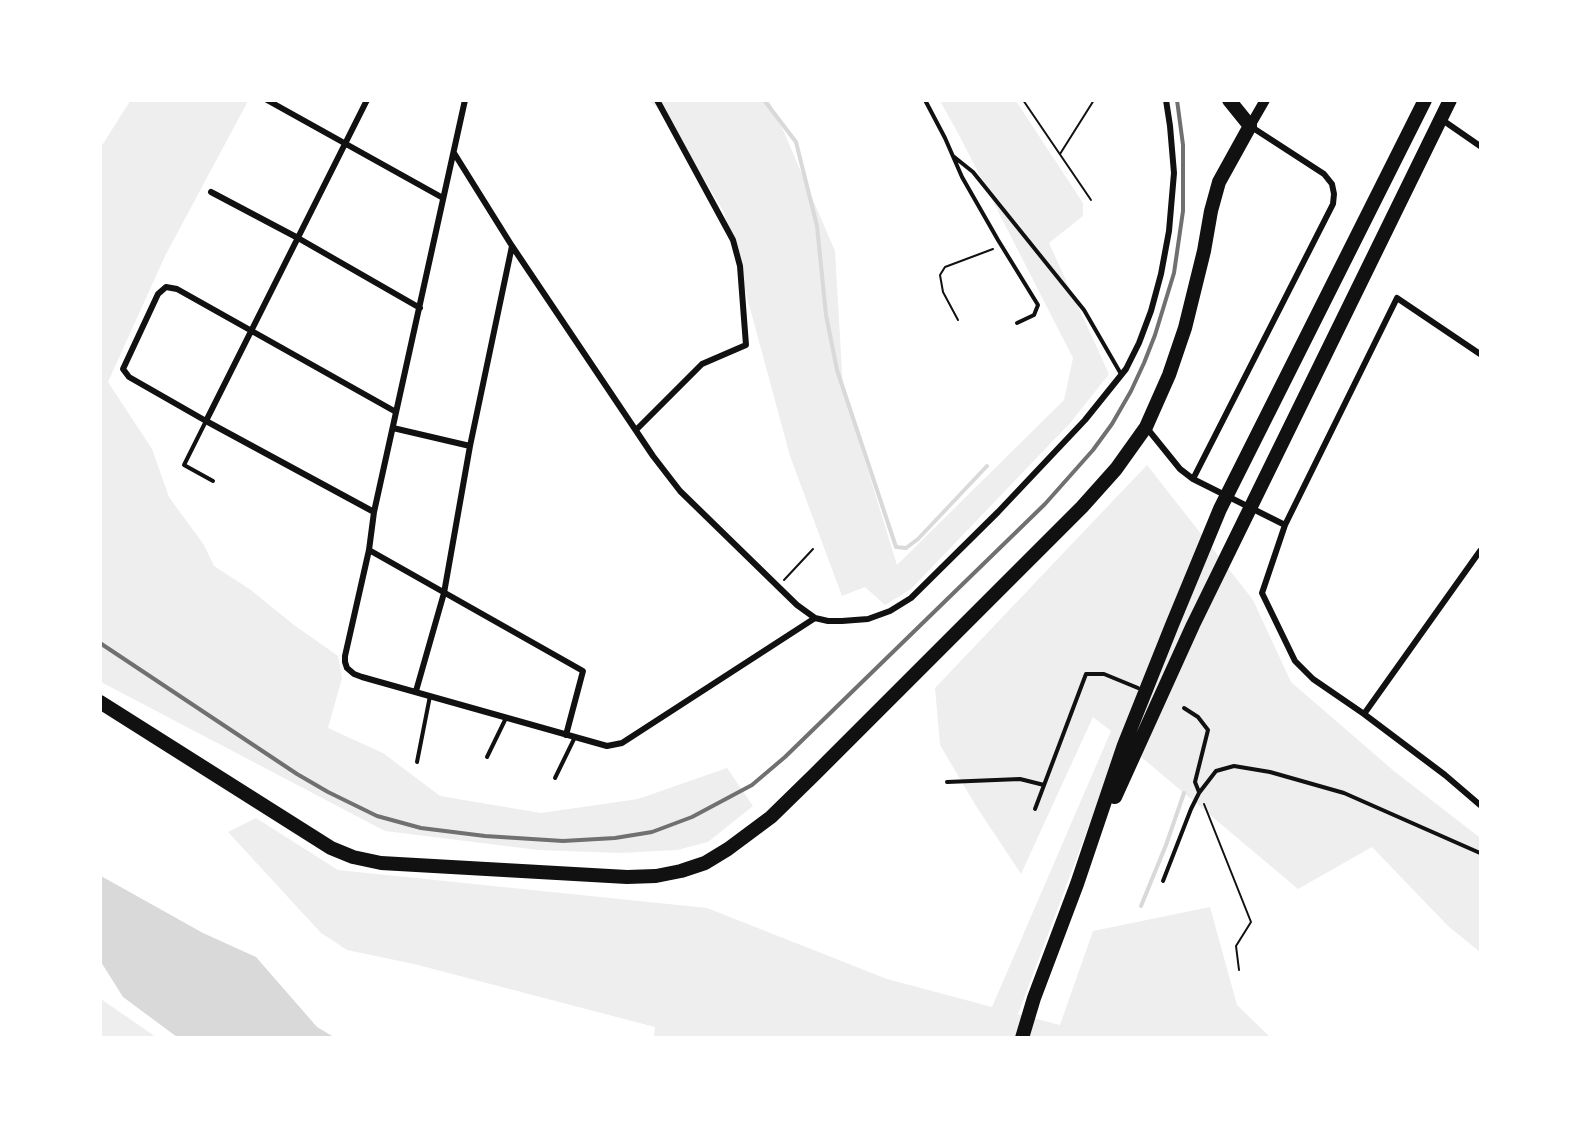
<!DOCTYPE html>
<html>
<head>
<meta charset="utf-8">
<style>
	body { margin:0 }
	#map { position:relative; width:1581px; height:1138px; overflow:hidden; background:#fff; font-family:"Fira Sans",sans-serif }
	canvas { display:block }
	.frame { position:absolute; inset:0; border:102px solid #fff; pointer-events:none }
</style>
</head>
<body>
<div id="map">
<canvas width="1581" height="1138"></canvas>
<div class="frame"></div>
</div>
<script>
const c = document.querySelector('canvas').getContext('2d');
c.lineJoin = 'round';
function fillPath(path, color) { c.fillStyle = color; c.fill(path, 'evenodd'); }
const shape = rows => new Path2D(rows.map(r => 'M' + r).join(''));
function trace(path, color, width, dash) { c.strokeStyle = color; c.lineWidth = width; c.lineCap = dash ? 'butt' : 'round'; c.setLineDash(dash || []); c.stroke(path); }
fillPath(shape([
	[130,101,248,101,165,256,108,382,152,449,169,497,204,545,214,566,251,590,294,625,338,656,342,678,328,728,383,753,440,796,541,813,638,799,727,768,753,806,708,842,677,850,620,853,538,850,385,831,101,682,101,147],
	[649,101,769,101,777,116,835,251,843,389,897,565,1064,400,1073,358,958,133,940,101,1016,101,1083,203,1083,216,1049,243,1109,374,1071,422,911,589,885,605,865,587,842,596,790,456,724,212,663,112],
	[1147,465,1253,600,1291,682,1394,771,1479,837,1480,952,1448,926,1372,847,1298,889,1121,740,1018,1014,1060,1025,1093,931,1210,907,1237,1005,1270,1037,654,1037,655,1027,414,964,347,950,321,933,228,832,256,818,338,870,707,908,887,979,992,1007,1111,731,1093,717,1021,874,976,806,940,745,935,688],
	[100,999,101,999,156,1037,101,1037]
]), '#eee');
fillPath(shape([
	[101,876,203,933,256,957,317,1027,334,1037,177,1037,123,997,101,962]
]), '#d9d9d9');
trace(shape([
	[764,100,796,142,817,226,826,315,837,370,896,547,906,548,918,539,987,466],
	[1141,906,1166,845,1184,793]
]), '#d9d9d9', 4);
trace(shape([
	[1023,100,1091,200],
	[1060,154,1094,100],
	[958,320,943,292,940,275,945,267,993,249],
	[784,580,813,549],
	[1204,804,1251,922,1236,946,1239,970]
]), '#111', 2);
trace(shape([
	[925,100,945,138,962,177,998,240,1038,305,1034,315,1017,323],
	[953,156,973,172,1084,310,1121,374],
	[206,421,184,465,213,481],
	[1184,708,1198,717,1208,730,1195,782,1199,792],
	[487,757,506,718],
	[417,762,430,696],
	[555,778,575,737],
	[947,782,1020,779,1044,785],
	[1035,809,1086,674,1104,674,1138,688],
	[1163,881,1191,809,1199,793,1216,771,1234,766,1270,772,1344,793,1480,853]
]), '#111', 4);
trace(shape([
	[267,100,443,198],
	[465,100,374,512,369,550,345,656,345,662,347,668,354,674,362,677,607,746,622,743,815,618],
	[1441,119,1480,146],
	[454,153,512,246,653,456,680,491,797,605,815,618,828,621,842,621,868,619,890,611,911,598,998,512,1085,420,1126,369,1139,343,1151,311,1161,274,1169,231,1174,173,1170,126,1166,100],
	[211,192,298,238,420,308],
	[1480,354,1397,298,1285,525,1262,593,1295,661,1313,679,1364,714,1445,775,1480,805],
	[206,421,367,100],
	[1146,427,1180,469,1193,479,1285,525],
	[393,428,470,446],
	[636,430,702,364,746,345,740,266,733,240,657,100],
	[1193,479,1333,204,1334,194,1332,184,1324,174,1250,126],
	[374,512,206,421,129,377,123,369,158,294,166,287,177,289,396,412],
	[369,550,583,671,566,735],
	[416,691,444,593,470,446,512,246],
	[1364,714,1480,551]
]), '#111', 6);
trace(shape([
	[1250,126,1265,100]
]), '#111', 10);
trace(shape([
	[100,702,331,848,353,857,381,863,627,877,656,876,681,871,705,863,728,849,771,817,815,774,1082,507,1116,469,1146,427,1169,375,1185,328,1204,251,1211,211,1219,182,1250,126,1229,100],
	[1115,797,1193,625,1450,100],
	[1022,1038,1034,998,1077,884,1124,745,1172,625,1220,509,1425,100]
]), '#111', 14);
trace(shape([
	[100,643,297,774,328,792,377,816,421,828,485,836,563,841,615,838,652,832,692,817,752,785,785,757,1045,504,1093,450,1112,424,1131,391,1144,363,1155,335,1174,273,1183,211,1183,145,1177,100]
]), '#707070', 4);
</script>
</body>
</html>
